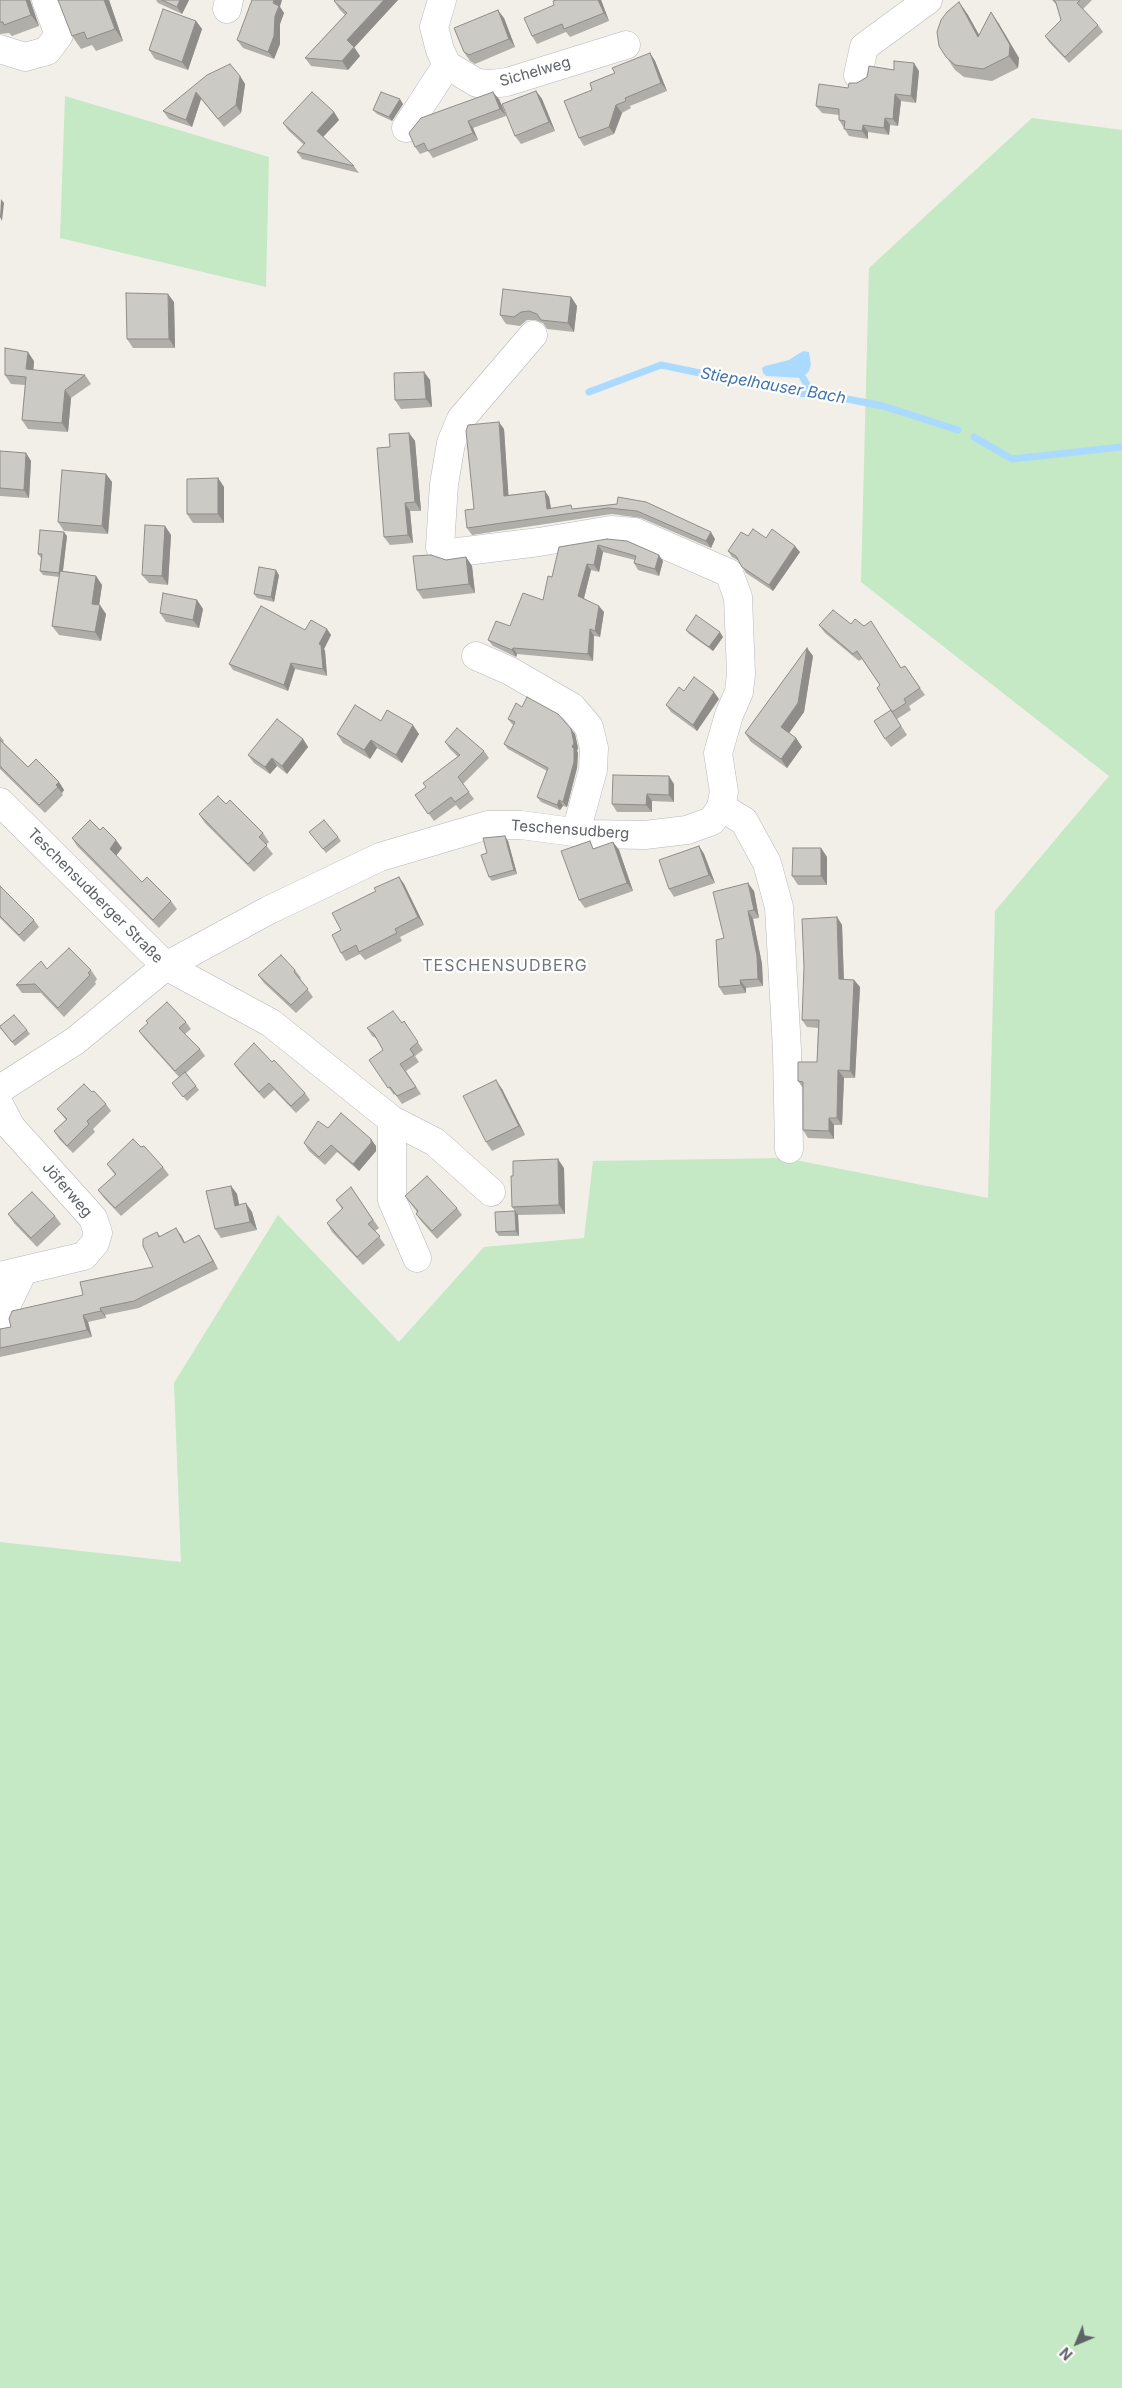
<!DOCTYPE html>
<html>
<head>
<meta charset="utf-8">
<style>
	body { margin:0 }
	#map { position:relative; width:1122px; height:2388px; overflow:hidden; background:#f1efe8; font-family:Inter,sans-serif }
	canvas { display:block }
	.north { position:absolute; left:1052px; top:2318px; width:50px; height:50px; -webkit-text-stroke:4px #fff; paint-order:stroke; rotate:225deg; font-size:14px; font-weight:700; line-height:20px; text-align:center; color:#5f6368 }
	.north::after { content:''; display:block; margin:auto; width:18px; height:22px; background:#5f6368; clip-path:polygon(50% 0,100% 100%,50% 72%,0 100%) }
</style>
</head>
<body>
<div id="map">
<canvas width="1122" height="2388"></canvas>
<div class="north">N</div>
</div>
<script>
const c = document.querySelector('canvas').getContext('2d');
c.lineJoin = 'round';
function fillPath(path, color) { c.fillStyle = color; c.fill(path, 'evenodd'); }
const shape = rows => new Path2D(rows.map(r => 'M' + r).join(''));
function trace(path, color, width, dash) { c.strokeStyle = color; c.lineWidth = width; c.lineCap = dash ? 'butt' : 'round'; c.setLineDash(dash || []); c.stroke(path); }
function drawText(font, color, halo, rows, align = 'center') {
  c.font = font + ' Inter,sans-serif'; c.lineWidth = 4.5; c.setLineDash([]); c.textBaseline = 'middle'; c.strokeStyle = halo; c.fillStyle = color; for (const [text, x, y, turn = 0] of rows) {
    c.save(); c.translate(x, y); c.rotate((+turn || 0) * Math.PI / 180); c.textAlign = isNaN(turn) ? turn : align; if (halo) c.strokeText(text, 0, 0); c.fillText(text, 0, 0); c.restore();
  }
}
fillPath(shape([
	[65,96,269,157,266,287,60,238],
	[1032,118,1122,130,1122,2388,0,2388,0,1542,181,1562,174,1383,278,1215,399,1342,484,1247,584,1238,593,1161,785,1158,988,1198,995,911,1109,776,861,582,869,268]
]), '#c5e8c5');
fillPath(shape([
	[803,351,809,352,811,365,809,371,803,378,766,376,763,373,762,368,765,366,789,360]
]), '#aadaff');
trace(shape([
	[803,378,812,393],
	[589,392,661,365,797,393,837,397,883,406,958,430],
	[974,437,1012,459,1122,447]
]), '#aadaff', 7);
const minor = shape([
	[442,0,434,27,440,50,447,65,477,83,492,84,507,82,626,45],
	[227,9,229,0],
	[0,49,25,57,47,51,59,35,46,0],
	[858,75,864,47,928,0],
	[406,128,447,65],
	[476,656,510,671,572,707,589,727,594,748,593,770,576,832],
	[0,802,166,966,271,1023,392,1120,392,1200,417,1258],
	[721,807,744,821,767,863,779,907,787,1050,789,1149],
	[0,1089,75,1041,166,966,269,910,380,857,488,825,521,825,588,834,645,835,687,830,712,821,721,807,724,792,718,753,729,715,739,692,741,674,738,597,729,573,635,532,611,530,539,542,450,553,440,547,444,484,451,443,461,419,533,335],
	[0,1106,11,1127,93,1218,98,1233,95,1243,84,1256,0,1276],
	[392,1120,435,1142,491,1192],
	[0,1319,23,1271]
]);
trace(minor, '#b5b8bc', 29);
trace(minor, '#fff', 28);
fillPath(shape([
	[0,0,30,0,39,26,12,36,9,33,0,34],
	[109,0,123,41,96,51,92,45,81,49,72,36],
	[156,0,189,0,182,14,158,3],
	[398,0,354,47,360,56,348,70,311,66,305,58,345,15,340,10,334,1],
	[556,0,601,0,609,21,570,37,566,32,537,44,532,36,554,5],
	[1052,0,1092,0,1083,9,1098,25,1103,32,1069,63,1049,42,1045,36,1061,20,1057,5],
	[959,2,968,15,979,35,991,12,999,24,1019,58,1018,68,992,81,964,77,955,70,939,46],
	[280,7,284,13,280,24,280,44,274,59,243,48,237,40],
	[504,18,515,47,475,64,470,61,464,52],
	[196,21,202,29,188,70,155,59,149,50],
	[650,53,655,61,667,91,630,106,631,108,622,113,614,134,584,146,579,138,592,90,615,73],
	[894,70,919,71,916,103,901,101,898,126,890,125,889,135,868,132,868,139,849,136,839,120,839,115,822,113,816,106,857,83],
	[240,76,245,84,241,113,224,127,201,99,192,127,169,119,163,111],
	[536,91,542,99,555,131,521,144,515,136],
	[499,99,506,116,473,128,478,140,433,158,428,151,420,154,415,147],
	[403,104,392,121,377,114,373,110],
	[334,112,339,120,323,137,354,166,359,173,302,159,297,152,304,145,288,130,283,123],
	[571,297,577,306,574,332,547,329,543,323,535,320,527,320,520,326,506,324,500,315],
	[174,302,175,348,133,348,127,339],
	[34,361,33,370,85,375,91,384,71,398,68,432,28,429,22,420,25,385,11,384,5,375],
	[424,372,430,380,432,407,401,409,395,400],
	[504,429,508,495,545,491,549,497,551,508,573,509,617,504,715,539,711,548,641,518,612,514,472,535,467,528],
	[409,433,415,441,421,511,410,511,413,543,390,545,384,537,390,447],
	[0,451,26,453,31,461,29,498,0,496],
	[106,474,112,482,108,534,64,531,58,522],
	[218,478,224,487,224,523,193,523,187,514],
	[165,526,171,535,168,585,149,583,142,575],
	[67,536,63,571,96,576,102,585,99,605,106,614,101,641,59,635,52,626,59,577,43,575,40,571,41,558,38,554],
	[748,536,766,538,800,552,773,591,746,573,739,561,732,557,728,551],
	[607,539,663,561,659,576,638,570,634,563,635,560,603,552,599,572,591,570,584,598,604,612,600,637,594,636,593,661,517,654,516,657,493,646,488,640,510,626,543,600,552,577],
	[466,557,472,566,475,593,423,599,417,590,446,560],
	[279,575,274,602,257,598,254,594],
	[197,600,203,609,199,628,166,622,160,613],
	[819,625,902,668,905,666,925,695,909,706,911,710,897,719,892,712,880,685,862,659,859,661,825,633],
	[327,629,331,635,324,649,325,651,327,676,295,669,288,691,233,670,229,664,305,630],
	[686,630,723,637,713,651,689,634],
	[807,648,813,656,804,712,789,733,796,738,802,747,787,768,751,742,745,733],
	[684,691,719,699,697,731,671,712,666,705],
	[891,710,907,735,891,747,885,739],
	[508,719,575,734,578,748,577,751,578,753,577,768,567,807,563,806,560,810,541,802,537,797,547,771,508,749,504,744,514,725,512,724],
	[381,721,419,734,402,763,377,748,370,759,343,743,337,734],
	[0,736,4,741,3,742,28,767,59,782,64,790,62,793,63,795,45,813,0,769],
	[303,739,308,747,287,774,277,766,270,774,254,763,248,755],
	[445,742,484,751,489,758,463,784,474,799,460,810,456,805,434,821,415,795,426,787,458,757,450,749],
	[674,784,674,802,652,801,652,812,617,812,612,804],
	[226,804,263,833,269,842,266,845,273,854,254,872,205,823,199,814],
	[100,830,122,848,116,856,142,882,171,901,177,909,159,928,77,846,72,838],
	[309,832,338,837,341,841,326,853],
	[508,841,517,874,492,881,489,877,487,853],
	[613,842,619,850,633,891,585,908,579,900],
	[699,846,704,854,715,883,674,897,669,889],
	[821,848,827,857,827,885,798,885,792,876],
	[399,877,404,884,424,925,400,937,402,941,365,960,360,954,346,961,341,953,341,930,376,891],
	[0,886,34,920,39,927,24,942,0,918],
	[754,891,759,918,753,919,762,964,763,986,746,988,746,993,724,995,719,987,724,938],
	[837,917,842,925,844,979,854,980,860,987,855,1078,844,1078,842,1125,834,1125,834,1139,808,1138,803,1130,803,1088,798,1081,817,1062,818,1028,807,1027,802,1020],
	[47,969,91,970,97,979,95,982,96,984,64,1017,41,993,22,993,16,985],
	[295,970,301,978,300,979,313,997,296,1013,264,983,258,975],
	[404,1021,423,1050,415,1056,419,1062,406,1071,421,1094,402,1104,395,1094,394,1095,369,1060,383,1050,377,1039,372,1036,367,1028,402,1022],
	[186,1022,191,1029,185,1034,200,1049,205,1056,186,1073,199,1090,187,1101,172,1083,179,1077,144,1038,139,1031],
	[0,1028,27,1030,30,1034,15,1046],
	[272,1062,305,1093,310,1100,296,1113,274,1090,264,1099,239,1071,234,1064],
	[502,1089,525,1135,492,1151,486,1142],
	[92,1092,106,1104,111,1111,93,1129,95,1132,73,1153,59,1139,54,1131,66,1120,57,1109],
	[328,1128,376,1146,376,1151,359,1171,337,1152,325,1165,309,1151,304,1143],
	[141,1147,163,1167,169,1175,121,1216,104,1198,98,1190,115,1175,107,1164],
	[564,1168,565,1214,518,1215,519,1236,499,1236,496,1232,515,1211,512,1207],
	[231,1186,237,1194,239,1205,252,1212,257,1230,221,1238,215,1229],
	[351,1187,379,1228,375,1231,385,1245,363,1265,332,1232,327,1223,342,1209,336,1200],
	[405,1196,457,1208,462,1215,437,1239,421,1221,416,1214,417,1212],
	[8,1214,55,1216,61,1224,37,1247,14,1223],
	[157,1232,160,1236,181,1235,185,1243,199,1235,204,1243,218,1269,139,1308,105,1315,106,1318,88,1322,92,1337,0,1357,0,1329,11,1327,83,1295,153,1267]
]), '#afaea9');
fillPath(shape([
	[26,0,30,0,39,26,31,15],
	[104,0,109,0,123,41,115,29],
	[180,0,189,0,182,14,177,7],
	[274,0,282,0,280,7,284,13,280,24,280,44,274,59,268,52,273,3],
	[384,0,398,0,353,49,347,40],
	[598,0,601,0,609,21,604,13],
	[959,2,968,15,987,49,978,37],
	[498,10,504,18,515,47,509,39],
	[991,12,999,24,1019,58,1018,68,1009,56],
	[196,21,202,29,188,70,182,62],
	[354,47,360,56,348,70,342,61],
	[650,53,655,61,667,91,661,83],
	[914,63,919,71,916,103,911,96],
	[240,76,245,84,241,113,236,105],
	[536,91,542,99,555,131,549,122],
	[196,92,201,99,192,127,186,120],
	[493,92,499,99,506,116,500,109],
	[895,94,901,101,898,126,893,119],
	[400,99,403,104,392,121,389,117],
	[616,105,622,113,614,134,609,127],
	[334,112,339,120,322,138,317,131],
	[885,118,890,125,889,135,884,128],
	[468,121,473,128,478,140,473,133],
	[863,125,868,132,868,139,862,131],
	[1,199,4,203,2,221,0,217],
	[168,294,174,302,175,348,169,339],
	[571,297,577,306,574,332,568,323],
	[28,352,34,361,33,378,26,369],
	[424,372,430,380,432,407,426,399],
	[65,390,71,398,68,432,62,423],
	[499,422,504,429,509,502,504,496],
	[409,433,415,441,421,511,415,502],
	[26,453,31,461,29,498,24,490],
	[106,474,112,482,108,534,102,526],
	[218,478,224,487,224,523,218,514],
	[545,491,549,497,552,515,547,509],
	[405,503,410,511,413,543,408,535],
	[165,526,171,535,168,585,162,576],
	[64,532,67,536,62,578,59,573],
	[711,532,715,539,711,548,706,541],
	[598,545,603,552,599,572,594,565],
	[795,546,800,552,773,591,769,585],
	[659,555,663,561,659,576,655,569],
	[466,557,472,566,475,593,469,584],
	[587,564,591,570,583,602,578,596],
	[276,570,279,575,274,602,271,597],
	[96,576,102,585,98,613,92,604],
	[197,600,203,609,199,628,193,620],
	[100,605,106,614,101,641,95,632],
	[599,606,604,612,600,637,595,631],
	[327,629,331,635,324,649,325,651,327,676,323,669,319,644],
	[590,629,594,636,593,661,588,654],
	[720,632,723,637,713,651,709,647],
	[513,648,517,654,516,657,512,650],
	[807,648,813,656,804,712,787,736,781,727],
	[291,663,295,669,288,691,284,685],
	[714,692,719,699,697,731,693,725],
	[413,725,419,734,402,763,396,755],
	[571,729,575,734,578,748,577,751,578,753,577,768,567,807,563,802,572,747],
	[796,738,802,747,787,768,781,759],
	[303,739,308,747,287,774,282,766],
	[371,740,377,748,370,759,364,750],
	[272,758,277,766,270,774,265,767],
	[669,776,674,784,674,802,669,795],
	[59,782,64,790,62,793,56,785],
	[647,794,652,801,652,812,646,805],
	[559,800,563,806,560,810,557,805],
	[505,836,508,841,517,874,514,870],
	[116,840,122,848,115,857,110,849],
	[613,842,619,850,633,891,627,883],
	[699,846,704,854,715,883,709,875],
	[821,848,827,857,827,885,821,876],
	[399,877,404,884,424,925,418,917],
	[748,883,754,891,759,918,754,910],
	[748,911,753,919,762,964,763,986,758,979],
	[837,917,842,925,844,987,839,979],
	[740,980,746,988,746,993,741,985],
	[854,980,860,987,855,1078,850,1071],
	[838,1070,844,1078,842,1125,837,1118],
	[496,1080,502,1089,525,1135,519,1126],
	[829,1118,834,1125,834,1139,829,1131],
	[371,1139,376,1146,376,1151,359,1171,353,1164],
	[558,1159,564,1168,565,1214,559,1205],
	[231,1186,237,1194,241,1214,235,1206],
	[246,1203,252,1212,257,1230,250,1222],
	[515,1211,518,1215,519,1236,516,1231],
	[176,1228,181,1235,189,1251,184,1243],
	[199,1235,204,1243,218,1269,213,1261],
	[100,1308,105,1315,106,1318,101,1311],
	[83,1315,88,1322,92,1337,87,1330]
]), '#8f8d8a');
const building = shape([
	[0,0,26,0,31,15,4,25,3,22,0,22,0,0],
	[58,0,104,0,115,29,87,39,84,32,72,36,58,0],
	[162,0,180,0,177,7,162,0],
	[252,0,274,0,273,3,279,6,275,16,274,36,268,52,237,40,252,0],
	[335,0,384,0,347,40,354,47,342,61,305,58,347,13,334,1,335,0],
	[556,0,598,0,604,13,564,29,562,24,532,36,524,18,554,5,553,1,556,0],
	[1054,0,1080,0,1077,3,1098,25,1065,57,1045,36,1061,20,1056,3,1054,0],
	[959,2,978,37,991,12,1010,45,1009,56,983,69,955,65,946,57,939,46,937,32,941,20,947,12,959,2],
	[163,9,196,21,182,62,149,50,163,9],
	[498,10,509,39,469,55,464,52,454,28,498,10],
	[650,53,661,83,625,98,626,101,616,105,609,127,579,138,564,101,592,90,590,83,615,73,612,68,650,53],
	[894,61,914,63,911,96,895,94,893,119,885,118,884,128,863,125,862,131,844,129,845,121,839,120,839,109,816,106,819,84,848,88,849,83,857,83,867,77,869,66,894,70,894,61],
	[230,64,240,76,236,105,218,119,196,92,186,120,163,111,207,75,230,64],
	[536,91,549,122,515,136,502,104,536,91],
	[312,92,334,112,317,131,354,166,297,152,305,143,283,123,312,92],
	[381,92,400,99,389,117,373,110,381,92],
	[493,92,500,109,468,121,473,133,428,151,424,143,415,147,409,133,421,118,493,92],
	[503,289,571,297,568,323,541,320,537,314,529,311,521,312,514,317,500,315,503,289],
	[126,293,168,294,169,339,127,339,126,293],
	[5,348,28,352,26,369,85,375,65,390,62,423,22,420,26,377,5,375,5,348],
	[424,372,426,399,395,400,394,373,424,372],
	[499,422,504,496,545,491,547,509,571,505,572,509,617,504,618,497,646,502,711,532,706,541,637,511,608,508,467,528,465,510,474,509,466,431,468,425,499,422],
	[409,433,415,502,405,503,408,535,384,537,377,448,390,447,389,434,409,433],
	[0,451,26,453,24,490,0,488,0,451],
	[62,470,106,474,102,526,58,522,62,470],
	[218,478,218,514,187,514,187,479,218,478],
	[145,525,165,526,162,576,142,575,145,525],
	[753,529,766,538,772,529,795,546,769,585,742,567,736,556,728,551,741,532,748,536,753,529],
	[40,530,64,532,59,573,40,571,42,554,38,554,40,530],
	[607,539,627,541,659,555,655,569,634,563,636,556,598,545,594,565,587,564,578,596,599,606,595,631,590,629,588,654,513,648,512,650,488,640,496,621,510,626,523,593,543,600,548,576,552,577,559,547,607,539],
	[431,555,446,560,466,557,469,584,417,590,413,556,431,555],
	[259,567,276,570,271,597,254,594,259,567],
	[60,571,96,576,92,604,100,605,95,632,52,626,60,571],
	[163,593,197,600,193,620,160,613,163,593],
	[261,606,305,630,311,620,327,629,319,644,321,645,323,669,291,663,284,685,229,664,261,606],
	[833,610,851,624,855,619,864,626,871,621,901,668,905,666,920,688,904,699,906,703,892,712,877,688,880,685,857,651,853,654,819,625,833,610],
	[696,615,720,632,709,647,686,630,696,615],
	[807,648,798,703,781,727,796,738,781,759,745,733,807,648],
	[694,677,714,692,693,725,666,705,679,687,684,691,694,677],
	[527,697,558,714,571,729,574,743,572,747,574,748,574,762,563,802,559,800,557,805,537,797,548,768,504,744,515,722,508,719,516,703,522,707,527,697],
	[355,705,381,721,387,710,413,725,396,755,371,740,364,750,337,734,355,705],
	[891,710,901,726,885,739,874,721,891,710],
	[277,719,303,739,282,766,272,758,265,767,248,755,277,719],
	[457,728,484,751,458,777,469,792,455,802,451,797,428,814,415,795,426,787,423,783,460,755,445,742,457,728],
	[0,740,28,767,36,759,59,782,56,785,58,787,39,805,0,766,0,740],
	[613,775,669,776,669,795,647,794,646,805,612,804,613,775],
	[218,796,226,804,230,800,263,833,259,837,267,845,248,864,199,814,218,796],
	[90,820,100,830,103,827,116,840,110,849,142,882,147,877,171,901,153,920,72,838,90,820],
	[324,820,338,837,323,849,309,832,324,820],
	[505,836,514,870,489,877,481,855,487,853,483,838,505,836],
	[590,841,593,849,613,842,627,883,579,900,561,851,590,841],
	[699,846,709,875,669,889,659,860,699,846],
	[793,848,821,848,821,876,792,876,793,848],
	[399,877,418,917,395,929,397,933,359,952,356,945,341,953,332,935,341,930,332,913,376,891,374,888,399,877],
	[748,883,754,910,748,911,757,956,758,979,740,980,741,985,719,987,716,940,724,938,713,892,748,883],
	[0,886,34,920,19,935,0,916,0,886],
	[837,917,839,979,854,980,850,1071,838,1070,837,1118,829,1118,829,1131,803,1130,803,1082,798,1081,798,1062,817,1062,819,1020,802,1020,804,967,802,919,837,917],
	[69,948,91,970,88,973,90,975,58,1008,35,984,16,985,41,961,47,969,69,948],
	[281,955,295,970,294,972,308,989,291,1005,258,975,281,955],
	[167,1002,186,1022,179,1028,200,1049,175,1071,139,1031,148,1023,146,1021,167,1002],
	[393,1011,402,1023,404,1021,418,1042,410,1049,414,1055,400,1064,416,1087,397,1096,390,1087,388,1088,369,1060,383,1050,374,1034,367,1028,393,1011],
	[14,1015,27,1030,12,1042,0,1027,0,1026,14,1015],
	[254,1043,272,1062,274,1060,305,1093,291,1106,269,1083,259,1092,234,1064,254,1043],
	[185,1072,196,1086,183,1097,172,1083,185,1072],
	[496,1080,519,1126,486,1142,463,1096,496,1080],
	[84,1084,92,1092,94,1091,106,1104,87,1121,89,1124,67,1146,54,1131,67,1119,57,1109,84,1084],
	[341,1113,371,1139,371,1143,353,1164,331,1145,319,1157,304,1143,318,1121,328,1128,341,1113],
	[133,1139,141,1147,144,1146,163,1167,115,1208,98,1190,116,1174,107,1164,133,1139],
	[558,1159,559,1205,512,1207,511,1176,513,1176,513,1161,558,1159],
	[427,1176,457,1208,432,1231,416,1214,418,1211,405,1196,427,1176],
	[231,1186,235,1206,246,1203,250,1222,215,1229,206,1191,231,1186],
	[351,1187,373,1220,368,1224,380,1236,357,1257,327,1223,343,1208,336,1200,351,1187],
	[32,1192,55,1216,31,1238,8,1214,32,1192],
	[515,1211,516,1231,496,1232,495,1212,515,1211],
	[176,1228,184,1243,199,1235,213,1261,134,1301,100,1308,101,1311,83,1315,87,1330,0,1348,0,1329,11,1327,9,1319,12,1311,83,1295,80,1282,153,1267,143,1246,143,1239,157,1232,159,1237,176,1228]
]);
fillPath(building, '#cccac5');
trace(building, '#8f8d8a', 1);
drawText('15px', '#5f6368', '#fff', [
	["Sichelweg",535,72,-16],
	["Teschensudberg",570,830,4],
	["Teschensudberger Straße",95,896,45],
	["Jöferweg",67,1190,49]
]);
drawText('italic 16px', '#4174aa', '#fff', [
	["Stiepelhauser Bach",773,386,10]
]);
c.letterSpacing = '1px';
drawText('16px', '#70757a', '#fff', [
	["TESCHENSUDBERG",505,966]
]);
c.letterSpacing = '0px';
</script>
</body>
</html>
